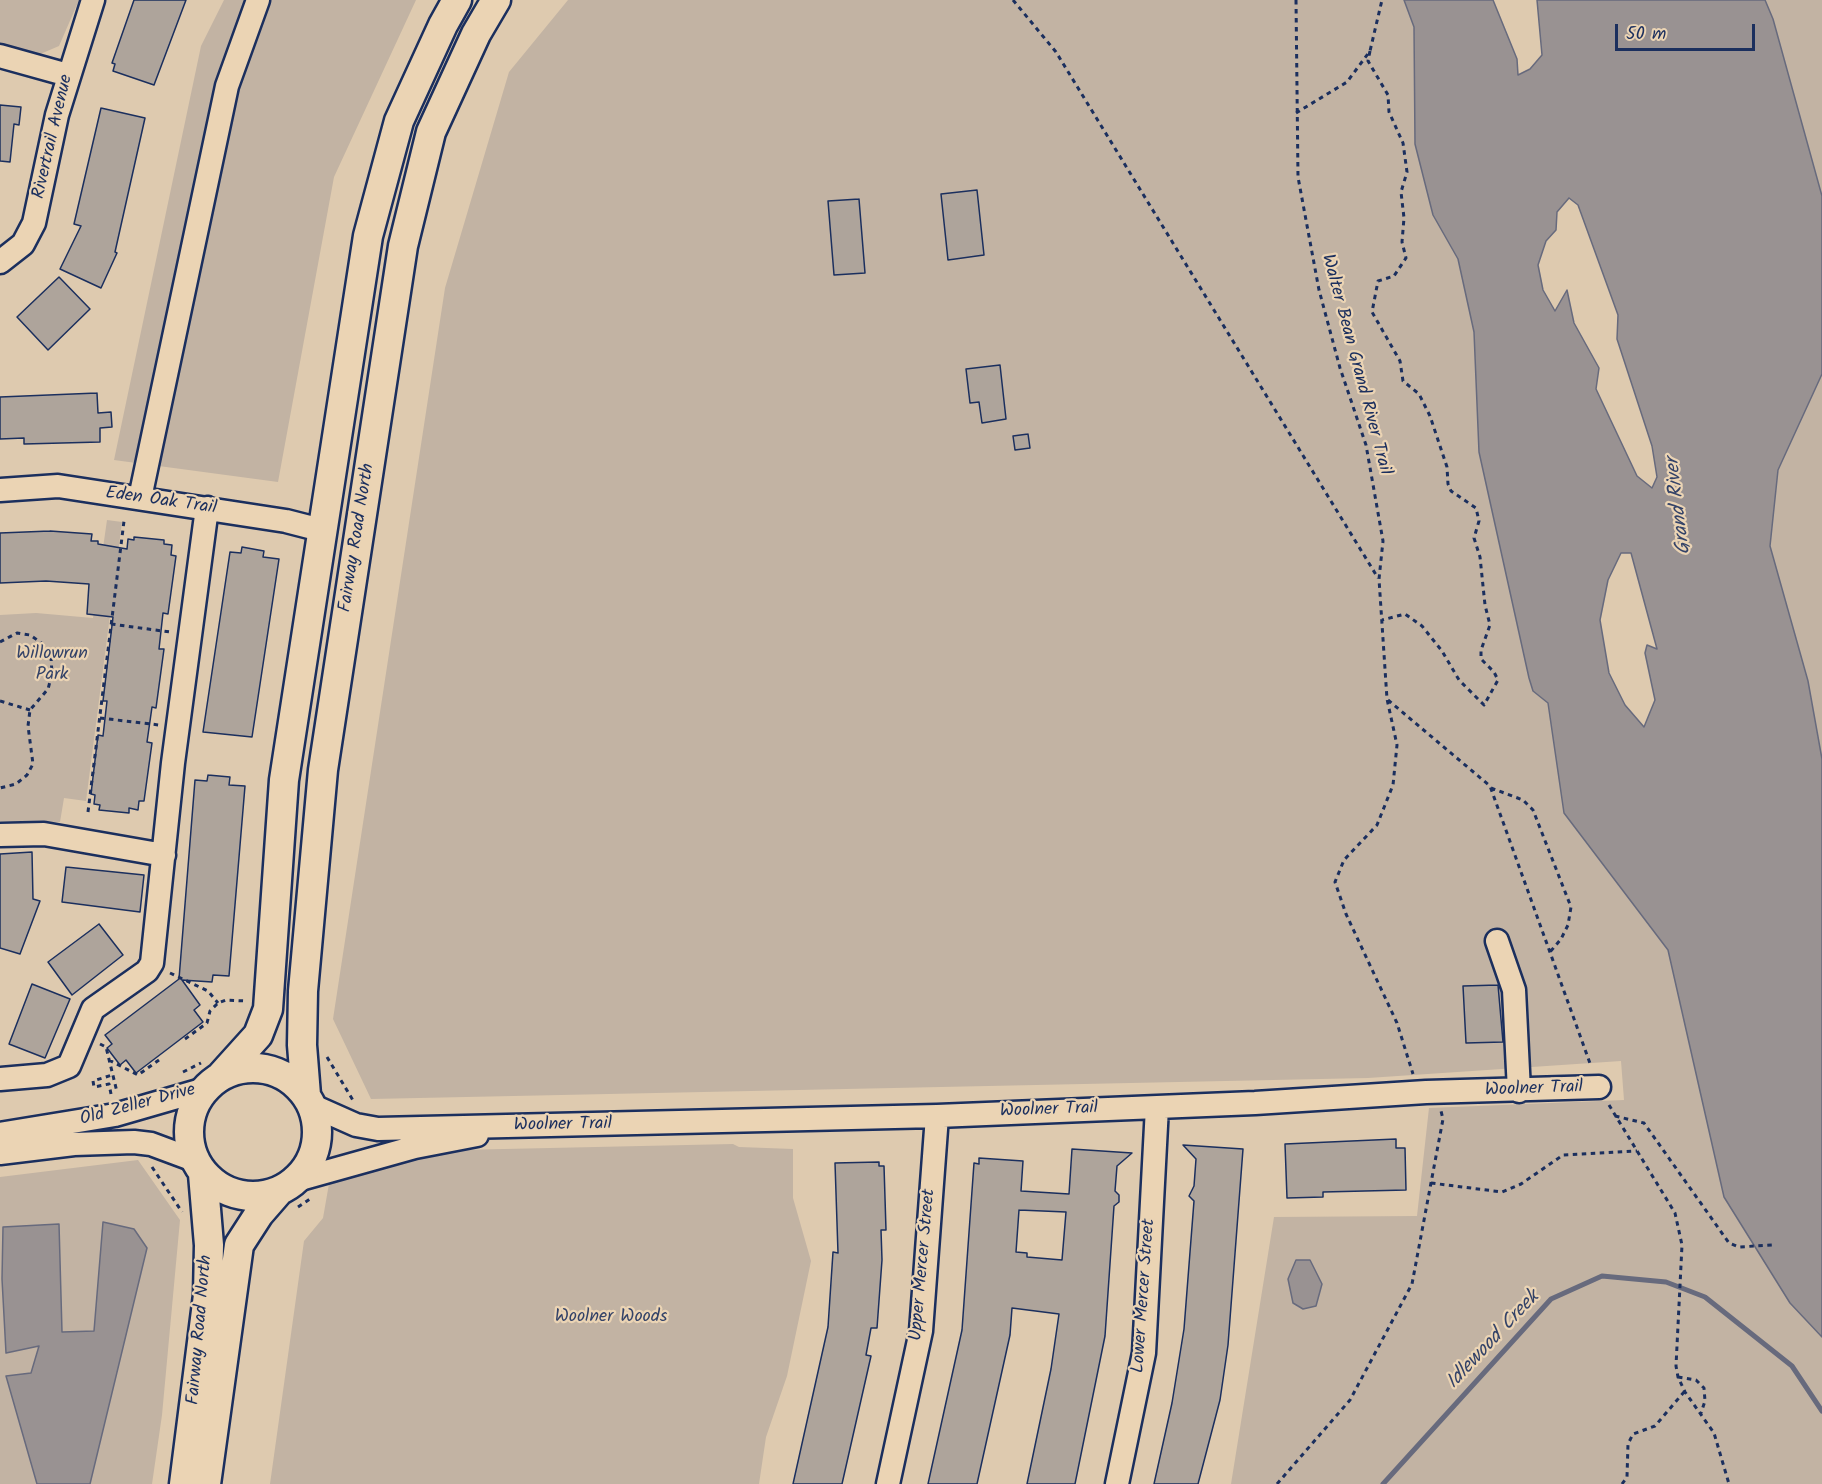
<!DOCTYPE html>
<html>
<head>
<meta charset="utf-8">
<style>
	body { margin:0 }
	#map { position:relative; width:1822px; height:1484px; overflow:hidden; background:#decaaf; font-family:Kalam,sans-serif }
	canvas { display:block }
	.scale { position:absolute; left:1615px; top:24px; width:140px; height:27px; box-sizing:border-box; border:3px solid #1b2f5e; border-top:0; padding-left:8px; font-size:18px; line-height:21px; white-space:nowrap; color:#1b2f5e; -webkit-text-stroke:4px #ebd4b4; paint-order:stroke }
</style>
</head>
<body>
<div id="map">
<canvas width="1822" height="1484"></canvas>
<div class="scale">50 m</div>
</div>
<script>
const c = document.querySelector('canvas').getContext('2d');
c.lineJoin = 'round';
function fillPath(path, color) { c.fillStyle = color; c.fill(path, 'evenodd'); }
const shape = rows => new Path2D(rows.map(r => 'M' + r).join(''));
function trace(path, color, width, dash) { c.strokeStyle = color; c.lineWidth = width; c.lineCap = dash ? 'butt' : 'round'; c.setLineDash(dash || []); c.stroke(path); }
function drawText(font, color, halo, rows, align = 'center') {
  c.font = font + ' Kalam,sans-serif'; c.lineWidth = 4.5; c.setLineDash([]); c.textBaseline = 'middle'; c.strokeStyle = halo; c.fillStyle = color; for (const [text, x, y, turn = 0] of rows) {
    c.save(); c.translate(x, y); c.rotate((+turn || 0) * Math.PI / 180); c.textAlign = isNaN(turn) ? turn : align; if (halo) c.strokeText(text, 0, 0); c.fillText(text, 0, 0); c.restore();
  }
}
fillPath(shape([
	[0,0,79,0,59,46,38,55,0,45],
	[224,0,416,0,334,177,278,482,114,460,201,46],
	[568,0,1404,0,1414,27,1415,144,1433,215,1458,258,1474,332,1479,452,1529,678,1533,691,1548,703,1564,813,1668,950,1724,1197,1790,1303,1822,1337,1822,1484,1231,1484,1274,1217,1417,1216,1429,1108,1624,1100,1621,1061,1368,1078,371,1099,333,1019,445,288,509,72],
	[1765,0,1822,0,1822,196,1773,19],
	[1822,374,1822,759,1808,681,1770,546,1778,470],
	[107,520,122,522,86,801,64,798,60,822,0,821,0,615,36,613,93,618],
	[733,1144,739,1147,793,1149,793,1198,811,1261,787,1376,766,1437,759,1484,270,1484,304,1241,323,1218,330,1178,367,1152],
	[138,1160,180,1220,162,1415,152,1484,0,1484,0,1177]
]), '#c2b3a3');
const water = shape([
	[1404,0,1493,0,1517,59,1518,75,1530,69,1542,55,1537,0,1765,0,1773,19,1822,196,1822,374,1778,470,1770,546,1808,681,1822,759,1822,1337,1790,1303,1724,1197,1668,950,1564,813,1548,703,1533,691,1529,678,1479,452,1474,332,1458,259,1433,215,1415,144,1414,27,1404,0],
	[1569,198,1578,205,1618,315,1617,339,1652,446,1657,477,1652,488,1637,476,1596,389,1599,368,1574,323,1567,290,1555,311,1543,290,1538,265,1546,241,1556,230,1557,212,1569,198],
	[1621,553,1631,553,1657,649,1647,645,1645,653,1655,700,1644,727,1625,705,1609,673,1600,620,1608,580,1621,553],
	[103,1222,134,1229,147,1248,90,1484,37,1484,6,1376,31,1373,39,1346,6,1353,2,1279,3,1227,59,1224,62,1332,94,1331,103,1222],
	[1296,1260,1310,1260,1322,1284,1316,1306,1303,1309,1293,1303,1288,1279,1296,1260]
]);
fillPath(water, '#999292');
trace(water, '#676a7d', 1.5);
trace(shape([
	[1383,1484,1551,1299,1602,1276,1666,1282,1705,1297,1792,1366,1822,1411]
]), '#676a7d', 5);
const building = shape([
	[134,0,186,0,154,85,113,71,115,64,112,63,134,0],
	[0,105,21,107,19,125,14,124,10,162,0,161,0,105],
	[101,108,145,118,115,252,117,253,101,288,60,269,81,226,74,224,101,108],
	[977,190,984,255,948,260,941,194,977,190],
	[859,199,865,273,834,275,828,201,859,199],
	[59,277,90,309,48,350,17,317,59,277],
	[1000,365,1006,419,982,423,979,402,970,403,966,369,1000,365],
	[97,393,98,413,111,412,112,427,100,428,100,442,24,444,24,438,0,439,0,397,97,393],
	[1028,434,1030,448,1015,450,1013,436,1028,434],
	[50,531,92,534,91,541,98,541,98,544,127,549,128,539,134,540,134,537,164,540,164,544,172,545,171,555,176,556,168,614,163,613,159,649,164,649,156,708,152,707,147,742,152,743,144,801,139,801,138,810,129,808,129,813,99,810,100,805,94,804,95,795,91,794,98,735,103,736,107,701,103,701,113,617,87,614,89,584,46,581,0,583,0,533,50,531],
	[242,547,264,551,263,557,279,559,252,737,203,732,230,552,241,553,242,547],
	[208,775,230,777,229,785,245,786,229,976,213,975,212,982,182,980,200,1005,194,1010,203,1022,136,1073,126,1060,120,1065,107,1048,112,1044,105,1035,179,979,195,780,207,781,208,775],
	[32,852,33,899,40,901,20,954,0,948,0,854,32,852],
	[66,867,144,875,140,912,62,902,66,867],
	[99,924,123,955,72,995,48,962,99,924],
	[32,984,70,999,45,1058,9,1044,32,984],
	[1498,985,1503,1042,1466,1043,1463,986,1498,985],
	[1396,1139,1396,1148,1405,1148,1406,1190,1323,1192,1323,1197,1287,1198,1285,1144,1396,1139],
	[1183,1145,1243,1149,1228,1345,1220,1400,1198,1484,1154,1484,1172,1403,1184,1329,1194,1201,1189,1196,1194,1186,1196,1159,1183,1145],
	[1072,1149,1132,1153,1117,1166,1115,1191,1119,1195,1119,1202,1114,1206,1105,1336,1075,1484,1027,1484,1051,1369,1059,1314,1012,1308,1010,1335,977,1484,928,1484,962,1330,974,1163,979,1164,979,1158,1023,1161,1021,1191,1069,1194,1072,1149],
	[1019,1210,1066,1212,1062,1260,1027,1257,1027,1253,1016,1252,1019,1210],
	[879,1162,879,1166,884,1166,886,1230,881,1230,882,1260,877,1328,871,1328,866,1355,871,1356,842,1484,793,1484,828,1327,833,1252,838,1253,835,1163,879,1162]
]);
fillPath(building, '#aea49b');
trace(building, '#1b2f5e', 1.5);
const minor = shape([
	[0,56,68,75],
	[0,262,23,244,34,223,57,115,93,0],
	[0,490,58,486,286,521,321,530],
	[140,498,227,86,258,0],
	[0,835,44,834,164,855],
	[1497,941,1514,990,1519,1091],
	[0,1079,47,1075,69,1066,93,1009,147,971,152,963,173,763,207,508],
	[311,1105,356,1125,378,1129,937,1116,1255,1103,1426,1092,1599,1087],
	[0,1134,115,1115,205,1089],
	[0,1153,74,1144,134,1142,151,1144,194,1160],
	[297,1180,415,1147,477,1135],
	[888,1484,921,1331,937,1116],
	[1117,1484,1144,1353,1157,1107]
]);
const major = shape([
	'189 1132a64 64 0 1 1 128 0a64 64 0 1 1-128 0Z',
	[221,1076,258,1035,268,1009,284,780,368,236,399,121,443,25,457,0],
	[306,1095,302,1045,303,991,323,770,403,246,431,132,476,34,496,0],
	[184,1484,208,1295,209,1245,203,1174],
	[206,1484,239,1245,259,1214,279,1191]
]);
trace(minor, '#1b2f5e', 27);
trace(major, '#1b2f5e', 33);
trace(shape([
	[1013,0,1056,52,1378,578],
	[1296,0,1298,177,1319,290,1340,368,1366,445,1383,541,1379,579,1387,699,1397,745,1393,785,1377,825,1344,860,1335,882,1346,914,1397,1023,1413,1074],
	[1370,51,1368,61,1388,95,1389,112,1403,143,1407,172,1401,192,1404,218,1402,242,1406,258,1394,276,1378,281,1372,312,1400,361,1403,381,1419,394,1430,416,1447,467,1448,484,1451,491,1476,508,1479,521,1474,538,1480,557,1485,605,1490,625,1481,650,1481,659,1494,672,1498,680,1484,705,1459,680,1442,651,1422,626,1405,614,1382,620],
	[1296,113,1347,82,1370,51,1382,0],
	[111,624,170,632],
	[0,642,17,633,30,635,43,644,51,657,52,674,48,689,30,710,28,726,33,764,27,775,16,784,0,788],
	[1388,700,1490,786,1591,1066],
	[0,701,30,710],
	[100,718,159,725],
	[1491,788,1523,800,1533,810,1571,907,1568,925,1561,939,1550,952],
	[88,812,124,521],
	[170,973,208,991,218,1003],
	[185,1039,207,1023,210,1011,218,1003,226,1000,246,1001],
	[100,1044,106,1047,117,1092],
	[327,1057,354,1102],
	[109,1060,138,1075,159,1060],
	[183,1072,201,1063],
	[111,1094,109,1084,94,1087,93,1081,112,1075],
	[1609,1105,1675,1213,1682,1245,1676,1366,1678,1377,1685,1392,1714,1433,1729,1484],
	[1615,1116,1644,1123,1729,1243,1739,1247,1772,1245],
	[152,1167,182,1212],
	[1431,1183,1502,1192,1521,1184,1563,1155,1637,1151],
	[298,1207,310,1199],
	[1678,1377,1696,1380,1704,1388,1705,1401,1701,1413],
	[1277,1484,1350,1400,1412,1284,1443,1119,1441,1111],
	[1622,1484,1627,1477,1628,1444,1633,1434,1655,1426,1684,1392]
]), '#1b2f5e', 3, [4.5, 4.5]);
trace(minor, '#ebd4b4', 22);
trace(major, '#ebd4b4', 28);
drawText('18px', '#1b2f5e', '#ebd4b4', [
	["Rivertrail Avenue",54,137,-77],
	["Walter Bean Grand River Trail",1355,365,75],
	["Eden Oak Trail",161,502,8],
	["Fairway Road North",358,538,-81],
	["Woolner Trail",1534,1090,-2],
	["Old Zeller Drive",138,1106,-15],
	["Woolner Trail",1049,1111,-2],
	["Woolner Trail",563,1126,-1],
	["Upper Mercer Street",924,1265,-85],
	["Lower Mercer Street",1145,1296,-86],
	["Fairway Road North",201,1330,-85]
]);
drawText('18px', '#344368', '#ebd4b4', [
	["Willowrun",52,655],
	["Park",52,676],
	["Woolner Woods",611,1318]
]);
drawText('italic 20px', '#344368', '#ebd4b4', [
	["Grand River",1680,506,-97],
	["Idlewood Creek",1494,1341,-47]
]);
</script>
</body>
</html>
